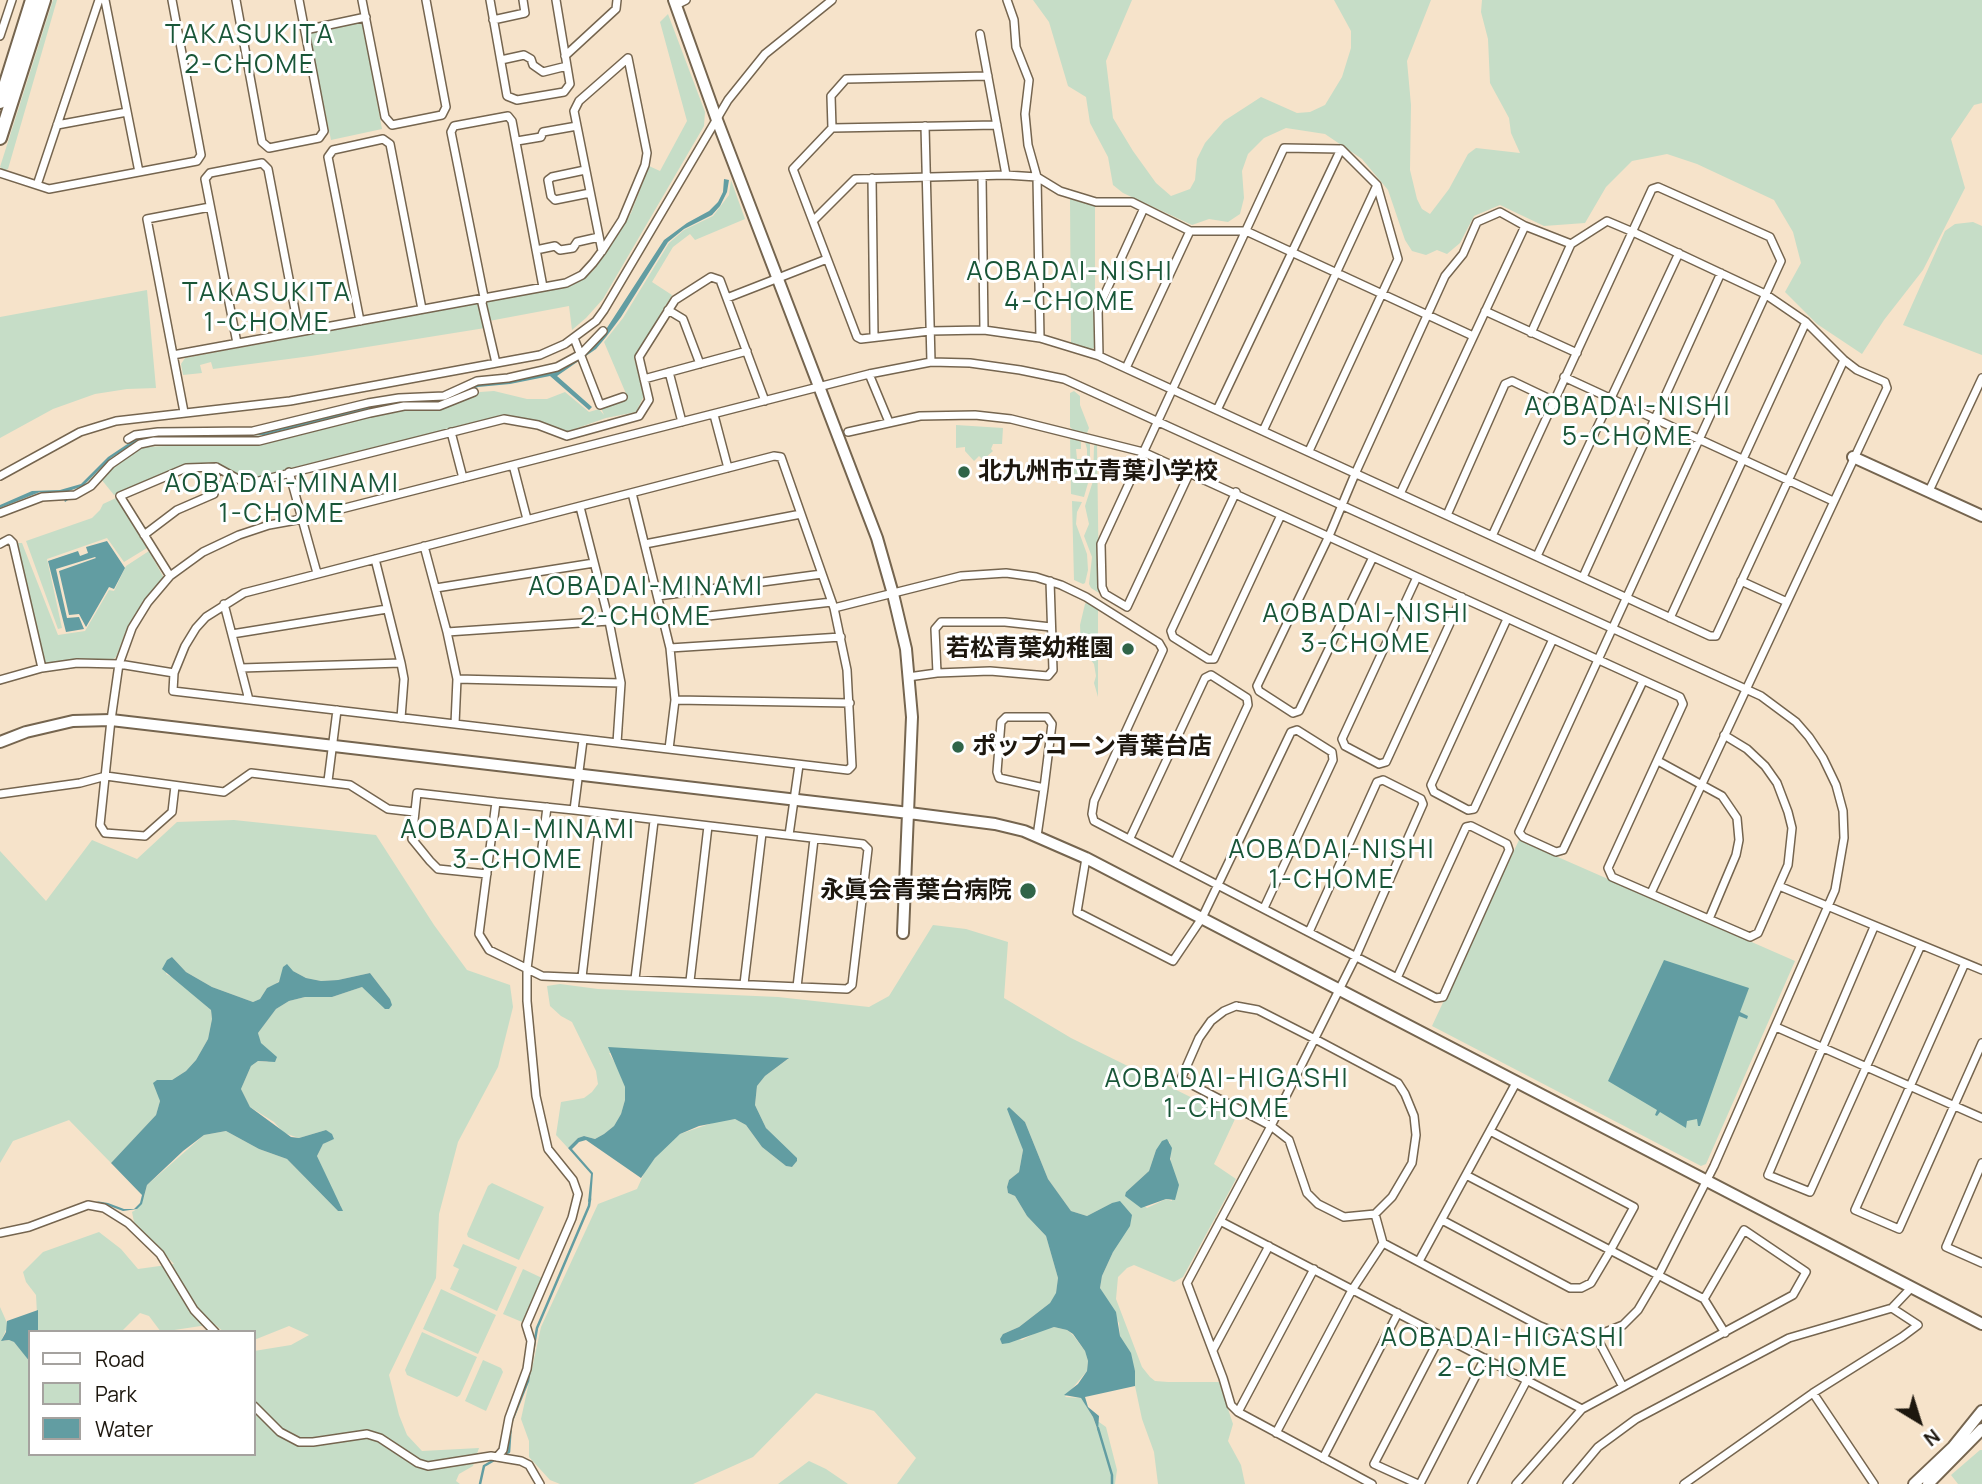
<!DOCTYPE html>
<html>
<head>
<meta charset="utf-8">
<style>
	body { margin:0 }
	#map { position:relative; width:1982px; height:1484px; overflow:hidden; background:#f6e3ca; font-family:Manrope,sans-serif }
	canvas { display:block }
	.legend { position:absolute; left:28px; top:1330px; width:228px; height:126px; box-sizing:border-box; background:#fff; border:2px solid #a5a29f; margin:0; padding:9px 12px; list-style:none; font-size:21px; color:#1d170e }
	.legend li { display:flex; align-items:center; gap:14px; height:35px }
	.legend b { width:35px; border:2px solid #a5a29f }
	.north { position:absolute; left:1884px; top:1386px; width:70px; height:70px; -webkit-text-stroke:5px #fff; paint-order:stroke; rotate:142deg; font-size:19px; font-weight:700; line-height:28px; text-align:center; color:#1d170e }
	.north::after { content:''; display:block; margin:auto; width:24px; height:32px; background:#1d170e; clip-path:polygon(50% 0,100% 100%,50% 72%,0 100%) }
</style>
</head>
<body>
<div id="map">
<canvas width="1982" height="1484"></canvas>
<ul class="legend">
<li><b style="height:9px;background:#fff"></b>Road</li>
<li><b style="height:19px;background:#c6ddc7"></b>Park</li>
<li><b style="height:19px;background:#629da2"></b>Water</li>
</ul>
<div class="north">N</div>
</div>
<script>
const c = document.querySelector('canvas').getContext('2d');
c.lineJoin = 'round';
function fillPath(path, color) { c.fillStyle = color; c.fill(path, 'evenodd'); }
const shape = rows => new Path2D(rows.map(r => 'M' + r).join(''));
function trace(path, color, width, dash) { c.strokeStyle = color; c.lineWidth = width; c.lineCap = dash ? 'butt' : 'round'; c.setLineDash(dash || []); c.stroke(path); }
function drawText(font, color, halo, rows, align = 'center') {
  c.font = font + ' Manrope,"Noto Sans JP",sans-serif'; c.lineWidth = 6; c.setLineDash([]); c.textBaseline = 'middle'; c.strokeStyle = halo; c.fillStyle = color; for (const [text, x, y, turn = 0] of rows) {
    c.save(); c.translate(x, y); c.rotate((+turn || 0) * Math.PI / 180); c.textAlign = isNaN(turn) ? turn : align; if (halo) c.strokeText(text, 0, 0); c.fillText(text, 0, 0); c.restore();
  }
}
fillPath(shape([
	[53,0,57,0,8,169,4,171,0,167],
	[1033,0,1132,0,1106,61,1113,118,1133,151,1156,183,1171,196,1190,189,1195,180,1197,159,1205,143,1224,121,1261,97,1297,113,1310,112,1325,105,1342,77,1351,48,1351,31,1334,0,1431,0,1407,61,1411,105,1410,170,1417,199,1422,209,1430,214,1449,189,1468,154,1476,148,1520,153,1511,133,1509,118,1490,83,1488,39,1481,12,1482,0,1982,0,1982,103,1974,105,1951,139,1965,188,1923,270,1884,320,1862,354,1817,324,1785,292,1801,263,1793,232,1774,200,1697,164,1667,154,1632,161,1606,187,1585,223,1544,226,1500,205,1474,216,1460,243,1447,254,1437,250,1426,255,1412,251,1405,240,1388,190,1362,159,1325,134,1286,128,1264,138,1248,154,1242,171,1244,198,1240,214,1228,222,1209,219,1192,225,1123,193,1113,185,1108,157,1090,123,1086,97,1068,86,1049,22],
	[668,14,705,112,704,126,603,299,586,318,572,330,569,306,489,321,485,301,570,285,593,271,631,213,649,166,660,171,687,121,660,22],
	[359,20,363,24,382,129,331,140,309,35,312,31],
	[731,180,745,219,695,240,690,234,673,247,652,282,672,295,634,358,644,396,636,412,606,418,566,432,539,421,503,415,248,479,216,462,186,465,114,495,101,479,116,463,141,447,266,442,400,409,445,408,480,392,494,391,527,399,547,399,565,392,589,412,599,409,604,415,601,408,627,396,604,342,623,318,669,243,684,230,713,216,729,195],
	[1070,199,1095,206,1095,347,1091,350,1071,343],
	[1973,222,1982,226,1982,355,1903,325,1945,231,1955,224],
	[147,290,156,388,127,389,95,394,53,409,0,438,0,317],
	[480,302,485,328,311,356,213,369,211,362,200,365,202,373,183,375,181,364,185,358],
	[1074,391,1080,396,1080,405,1089,428,1087,433,1073,430,1070,427,1070,393],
	[956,425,1003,428,1002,444,993,444,991,449,993,451,983,460,979,456,974,461,965,451,965,447,956,448],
	[1070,437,1081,442,1081,449,1076,449,1077,459,1087,459,1087,449,1085,442,1090,444,1090,476,1084,497,1071,494],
	[1096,443,1097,443,1099,593,1091,588,1089,584,1092,557,1084,536,1089,524,1085,506,1093,481,1094,446],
	[116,498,147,548,124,562,107,538,47,559,62,628,58,629,26,541,92,518,100,510,103,504],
	[1072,501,1082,502,1077,512,1076,524,1087,554,1088,570,1085,583,1083,584,1074,580],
	[18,543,22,543,58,635,85,631,109,590,114,591,126,566,149,551,164,578,137,611,127,628,116,657,112,660,78,660,46,663,43,661],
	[1087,602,1098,609,1098,697,1094,683,1096,676,1094,664,1081,648,1080,625,1085,604],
	[234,820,376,835,434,925,467,970,510,985,513,1007,498,1067,458,1142,439,1214,436,1278,389,1375,399,1415,407,1435,422,1451,479,1448,473,1466,459,1474,456,1481,460,1484,0,1484,0,1307,8,1325,2,1339,4,1341,9,1340,14,1342,30,1362,30,1454,254,1454,254,1351,291,1345,309,1335,289,1326,254,1340,254,1332,224,1332,214,1324,161,1332,149,1316,140,1313,121,1332,38,1332,36,1295,26,1282,23,1272,43,1252,99,1232,121,1249,138,1269,174,1264,134,1222,132,1212,137,1209,144,1197,147,1185,204,1135,226,1131,259,1149,287,1159,338,1211,341,1206,336,1199,317,1156,323,1144,333,1139,326,1130,299,1138,284,1133,274,1122,250,1107,241,1089,251,1066,258,1061,267,1062,276,1057,260,1043,258,1033,276,1009,289,1001,305,997,332,997,362,987,373,996,390,999,370,973,338,980,321,981,306,978,293,971,274,985,267,988,260,999,253,1002,212,987,186,972,172,957,166,974,176,979,211,1010,212,1019,208,1039,196,1060,186,1071,172,1080,157,1080,160,1101,156,1115,111,1163,69,1120,13,1141,0,1163,0,851,46,901,92,840,137,859,177,822],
	[1519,840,1795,961,1706,1164,1701,1166,1432,1026],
	[933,925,966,929,1008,942,1004,998,1071,1038,1235,1119,1214,1164,1236,1179,1183,1277,1174,1282,1134,1265,1127,1268,1118,1277,1116,1299,1142,1367,1150,1377,1155,1381,1168,1382,1219,1382,1233,1424,1228,1441,1241,1465,1245,1484,1158,1484,1154,1452,1142,1419,1135,1386,1135,1371,1120,1336,1119,1323,1100,1288,1102,1276,1113,1252,1112,1203,1087,1216,1071,1211,1048,1179,1025,1122,1009,1107,1023,1150,1019,1172,1009,1180,1007,1187,1008,1193,1015,1196,1027,1216,1046,1236,1058,1278,1056,1294,1050,1303,1019,1327,1003,1334,1022,1340,1041,1330,1054,1327,1067,1330,1073,1335,1085,1351,1088,1361,1087,1371,1065,1397,1081,1398,1093,1417,1097,1429,1097,1422,1099,1422,1106,1427,1117,1470,1115,1484,897,1484,916,1458,874,1411,816,1393,753,1457,693,1484,560,1484,550,1480,529,1457,529,1441,521,1419,541,1327,598,1204,637,1189,646,1169,667,1144,680,1134,718,1121,735,1119,746,1125,762,1147,786,1166,792,1167,797,1161,766,1128,755,1105,757,1086,765,1076,788,1059,609,1053,618,1068,625,1087,625,1100,621,1114,614,1126,604,1134,595,1139,584,1136,578,1138,568,1148,556,1135,561,1102,584,1098,592,1092,598,1084,596,1071,572,1022,561,1016,550,1006,547,986,560,984,598,989,778,997,869,1007,889,996],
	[1170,1142,1172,1201,1166,1199,1147,1208,1126,1192,1149,1171,1156,1150],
	[492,1183,544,1207,519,1260,468,1237,467,1234,488,1186],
	[463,1244,517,1267,497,1311,450,1289,459,1269,453,1266],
	[523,1269,542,1278,522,1322,503,1314],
	[441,1289,496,1315,478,1354,423,1329],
	[422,1332,477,1357,460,1395,457,1397,407,1375,405,1370],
	[483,1360,501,1368,503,1372,486,1411,465,1401],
	[1980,1450,1982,1450,1982,1484,1958,1484,1951,1475],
	[809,1461,826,1469,848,1484,778,1484]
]), '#c6ddc7');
fillPath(shape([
	[724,179,729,180,727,192,720,206,712,215,684,229,668,242,621,317,606,337,596,349,557,376,592,407,589,410,550,376,510,384,478,387,439,403,405,404,369,409,265,435,139,440,111,458,83,486,66,492,68,500,65,502,61,493,40,492,0,508,0,505,32,491,60,490,81,484,108,457,138,437,161,435,252,434,370,406,403,400,441,399,474,385,489,381,510,381,562,368,577,359,603,334,664,240,687,223,709,211,718,202,723,192],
	[107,541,125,568,114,589,109,587,86,627,79,614,69,615,59,571,96,558,95,557,56,569,67,618,79,617,84,629,66,632,48,561,78,551,80,556,88,553,86,547],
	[172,957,186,972,212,987,253,1002,260,999,267,988,279,982,283,967,287,964,293,971,306,978,321,981,338,980,370,973,390,999,392,1005,389,1009,385,1009,362,987,332,997,305,997,289,1001,276,1009,258,1033,261,1043,277,1057,275,1062,258,1061,251,1066,241,1089,250,1107,291,1137,299,1138,326,1130,332,1134,334,1139,323,1144,317,1156,343,1211,338,1211,287,1159,259,1149,226,1131,204,1135,183,1151,147,1185,142,1204,137,1209,123,1211,96,1201,108,1203,124,1209,134,1209,140,1203,142,1195,111,1163,156,1115,160,1101,153,1083,157,1080,172,1080,186,1071,196,1060,208,1039,212,1019,211,1010,162,969,167,960],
	[1664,960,1749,988,1740,1012,1748,1016,1747,1019,1739,1016,1700,1126,1698,1126,1697,1119,1687,1121,1686,1128,1660,1112,1657,1116,1655,1115,1657,1110,1608,1081],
	[608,1047,789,1058,765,1076,757,1086,755,1105,766,1128,797,1158,797,1161,792,1167,786,1166,762,1147,746,1125,735,1119,699,1126,680,1134,655,1158,641,1178,586,1140,579,1142,572,1149,593,1173,591,1201,588,1202,591,1174,568,1148,578,1138,584,1136,595,1139,604,1134,614,1126,621,1114,625,1100,625,1087],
	[1009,1107,1025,1122,1048,1179,1071,1211,1087,1216,1112,1203,1120,1201,1132,1215,1130,1226,1113,1252,1102,1276,1100,1288,1116,1312,1120,1336,1131,1353,1135,1371,1135,1386,1085,1397,1088,1407,1099,1416,1098,1431,1093,1417,1081,1398,1064,1395,1078,1384,1087,1371,1088,1361,1085,1351,1073,1334,1067,1330,1054,1327,1009,1343,1002,1344,1000,1339,1003,1334,1019,1327,1050,1303,1056,1293,1058,1278,1046,1236,1027,1216,1015,1196,1008,1193,1007,1187,1009,1180,1019,1172,1023,1150,1007,1109],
	[1167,1139,1172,1148,1170,1159,1179,1185,1175,1200,1166,1199,1141,1208,1125,1196,1126,1192,1149,1171,1156,1150,1162,1141],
	[38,1310,38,1332,30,1332,30,1362,14,1342,9,1340,1,1341,6,1332,7,1321]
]), '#629da2');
trace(shape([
	[1098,1428,1112,1475,1112,1484],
	[501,1456,509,1452,511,1423,528,1381,537,1328,589,1206,590,1199],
	[480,1484,484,1466,496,1459]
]), '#629da2', 2.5);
const street = shape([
	[105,0,139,172],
	[236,0,262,142,269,148,319,138,324,131,299,0],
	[362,0,385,117,392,125,442,115,446,107,426,0],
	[490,0,507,96,517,100,564,92,570,84,556,0],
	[1007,0,1014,20,1016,47,1029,80,1025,114,1028,145,1037,177,1040,338],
	[676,5,686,0],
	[493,20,525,13,523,0],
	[305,30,366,17],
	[980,34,1006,175],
	[0,36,12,0],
	[565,56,616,9,617,0],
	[501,60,524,55,531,59,533,65,543,72,567,66],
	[988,76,846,79,831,96,832,128,793,169,857,337,861,339,930,331,984,330,1040,338,1099,356,1710,636,1716,636,1844,360],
	[57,125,127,112],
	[925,126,931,362],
	[832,128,997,125],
	[517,141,541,137,543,132,577,126],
	[585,170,552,177,548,180,551,196,555,200,590,193],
	[0,173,49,189,197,161,201,155,172,0],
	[982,176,984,330],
	[872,178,874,337],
	[37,185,99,0],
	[813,221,855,179,1006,175,1037,177,1060,191,1096,202,1132,202,1190,231,1246,231,1473,336],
	[536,250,555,246,560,250,573,248,577,242,599,237],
	[727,298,827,259],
	[668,310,683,319,700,364],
	[1485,311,1577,353],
	[360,321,328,157,333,150,383,139,390,144,422,309],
	[1531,333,1571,244],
	[574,338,600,405,623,397],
	[237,343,205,179,210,173,262,163,268,169,299,331],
	[173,355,566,283,582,275,593,263,602,251,622,220,645,165,647,153,628,58,579,101,574,111,602,251],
	[1099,356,1098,309,1144,208],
	[496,363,482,303,484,297,451,132,454,126,508,116,512,121,543,287],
	[1126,368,1190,231],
	[669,372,682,422],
	[869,374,889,422],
	[1564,377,1833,501],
	[644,379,747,351],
	[1217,410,1341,149],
	[184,412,147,219,210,207],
	[714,415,728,468],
	[1263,431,1377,185],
	[451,432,463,478],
	[848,432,920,416,975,415,1011,419,1143,452,1680,697,1683,704,1608,868,1612,877,1750,937,1758,933,1788,865,1792,828,1788,812,1777,783,1765,766,1747,749,1724,735],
	[128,439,135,435,158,432,253,431,368,403,399,398,444,396,477,381,508,378,557,367,581,354,603,331],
	[774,456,781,457,834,608,847,670,852,766,848,770,173,691,174,673,185,646,196,628,206,617,244,593,774,456],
	[513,465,527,519],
	[289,472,317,573],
	[1190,472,1127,607,1105,594,1102,587,1101,544,1284,148,1341,149,1377,185,1398,259,1309,451],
	[0,476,80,432,116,421,290,401,540,355,565,344,596,321,604,310,728,100,765,54,832,0],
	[1929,491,1982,378],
	[1236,492,1171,631,1173,637,1208,659,1214,659,1281,515],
	[632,493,670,648,675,700,669,749],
	[1400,494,1525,226],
	[580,507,609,621,621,683,617,743],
	[0,513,42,497,75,495,91,486,111,464,140,444,154,441,259,441,370,413,404,406,439,406,474,392],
	[1447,515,1505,384,1512,381,1554,401],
	[144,535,177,510,214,494,216,467],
	[1492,536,1652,189,1658,187,1770,237,1781,261,1519,832,1523,837,1556,852,1563,850,1643,681],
	[0,544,9,539,13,543,42,668],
	[645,544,801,514],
	[424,546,447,632,457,679,455,724],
	[1537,556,1679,253],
	[1373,557,1299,711,1293,713,1259,691,1257,686,1329,536,1355,474,1445,276,1463,254,1477,222,1500,212,1525,226,1571,244,1607,221,1633,232,1765,294,1806,322,1844,360,1857,370,1885,382,1887,388,1651,893],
	[375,559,401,663,404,679,401,718],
	[170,576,120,496,186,468,216,467,247,484,504,419,538,425,567,436,639,416,649,400,639,357,675,300,711,277,720,280,765,401],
	[1417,577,1342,739,1345,746,1379,764,1386,762,1462,597],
	[1583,577,1721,273],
	[1741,581,1787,602],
	[436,588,594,563],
	[658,596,822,574],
	[224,604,249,700],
	[834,608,961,576,1006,573,1036,577,1061,585,1086,597,1159,643,1163,650,1094,801,1092,814,1094,821,1397,978],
	[1670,618,1806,322],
	[1507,619,1431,785,1434,792,1468,810,1474,809,1553,639],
	[664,621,832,602],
	[447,632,609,621],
	[232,634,387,609],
	[670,648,841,637],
	[241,668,401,663],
	[937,673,935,629,941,622,1005,622,1051,627],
	[908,677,937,673,990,671,1048,676,1053,670,1050,581],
	[457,679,621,683],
	[0,680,42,668,77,663,119,664,174,673],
	[675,700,850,703],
	[1658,761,1722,796,1737,818,1739,840,1736,855,1709,919],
	[328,781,337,710],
	[175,786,172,812,145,836,105,833,100,825,111,720,119,664,132,628,148,602,170,576,203,552,239,535,269,525,302,519,869,374,931,362,970,363,1020,370,1064,379,1761,696,1796,722,1809,737,1823,758,1836,785,1843,811,1844,838,1835,890,1714,1166,1658,1276,1638,1310,1623,1325,1596,1336,1583,1338,1563,1335,1540,1326,1383,1243,1375,1214],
	[0,794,80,783,106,776,224,792,251,773,350,785,388,809,414,812],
	[574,810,583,740],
	[1471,826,1507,844,1509,850,1443,997,1436,998,1397,978,1466,827,1471,826],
	[789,835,799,765],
	[1037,836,1044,788,1052,724,1047,717,1006,717,1001,722,997,772,999,778,1044,788],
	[1130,838,1205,678,1211,675,1247,698,1248,705,1175,862],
	[1086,858,1077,912,1173,961,1202,918,1291,732,1297,730,1332,752,1333,760,1264,908],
	[487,874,438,869,430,861,412,839,417,793,496,802,574,810,863,844,868,849,852,985,847,989,542,976,489,950,479,934,496,802],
	[1779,886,1982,970],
	[1874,927,1768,1175,1810,1192,1921,945],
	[1309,932,1377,782,1383,780,1421,799,1423,804,1356,956,1271,1126,1187,1283,1223,1378,1231,1405,1238,1412,1372,1484],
	[1965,963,1855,1210,1899,1229,1982,1043],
	[582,977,601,814],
	[635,979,654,821],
	[690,981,708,826],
	[744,984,762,833],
	[797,987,814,839],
	[1236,1006,1258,1010,1315,1039,1398,1083,1405,1094,1414,1116,1416,1135,1412,1163,1392,1197,1375,1214,1344,1217,1318,1204,1307,1193,1289,1140,1271,1126,1181,1079,1199,1038,1211,1021,1224,1011,1236,1006],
	[1776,1027,1982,1118],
	[1982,1163,1946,1247,1982,1263],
	[1466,1175,1704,1299,1725,1333],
	[1442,1220,1570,1288,1581,1288,1591,1283,1610,1251,1634,1207,1490,1131],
	[1220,1221,1582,1409],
	[0,1233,29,1227,88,1205,104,1208,128,1223,160,1254,194,1310,215,1332],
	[1419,1261,1517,1081],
	[1596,1336,1623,1387],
	[1213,1350,1269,1246],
	[1813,1393,1874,1484],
	[254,1406,280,1432,299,1442,313,1442,367,1434,380,1438,418,1463,428,1466,491,1456,521,1461,529,1465,540,1484],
	[1238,1412,1314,1269],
	[1276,1433,1352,1290,1383,1243],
	[497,1457,503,1450,509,1418,527,1369,531,1341,526,1325,572,1218,578,1194,573,1180,548,1149,536,1096,527,1001,527,969,547,807],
	[1323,1458,1398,1313],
	[1418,1484,1374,1464,1441,1335],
	[1420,1484,1485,1358],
	[1472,1484,1527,1380],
	[1516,1484,1582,1409,1793,1295,1806,1272,1744,1230,1704,1299],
	[1567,1484,1598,1447,1636,1419,1789,1338,1892,1308,1911,1288],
	[1684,1484,1813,1393,1902,1337,1918,1325,1892,1308]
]);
const secondary = shape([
	[674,0,717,120,877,538,893,594,906,649,912,717,903,933],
	[1853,457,1982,516],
	[0,742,26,732,73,721,111,720,909,813,995,824,1024,831,1086,858,1982,1324],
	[1914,1484,1953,1447,1982,1411],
	[1928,1484,1982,1429]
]);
const primary = shape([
	[0,102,32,0],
	[0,138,44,0]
]);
trace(street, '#75654f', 10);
trace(secondary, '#75654f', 14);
trace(primary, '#75654f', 16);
trace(street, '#fff', 7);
trace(secondary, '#fff', 10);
trace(primary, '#fff', 12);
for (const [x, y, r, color] of [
	[964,472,7,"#306448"],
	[1128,649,7,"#306448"],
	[958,747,7,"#306448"],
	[1028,891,9,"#306448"]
]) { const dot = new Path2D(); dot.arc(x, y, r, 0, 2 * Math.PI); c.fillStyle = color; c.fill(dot); trace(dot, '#fff', 2.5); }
drawText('bold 24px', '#1d170e', '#fff', [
	["北九州市立青葉小学校",978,472],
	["若松青葉幼稚園",1114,649,"right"],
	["ポップコーン青葉台店",972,747],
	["永眞会青葉台病院",1012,891,"right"]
], 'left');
c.letterSpacing = '2px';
drawText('26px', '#195638', '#fff', [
	["TAKASUKITA",250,36],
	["2-CHOME",250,66],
	["AOBADAI-NISHI",1070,273],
	["4-CHOME",1070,303],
	["TAKASUKITA",267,294],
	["1-CHOME",267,324],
	["AOBADAI-NISHI",1628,408],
	["5-CHOME",1628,438],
	["AOBADAI-MINAMI",282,485],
	["1-CHOME",282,515],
	["AOBADAI-MINAMI",646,588],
	["2-CHOME",646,618],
	["AOBADAI-NISHI",1366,615],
	["3-CHOME",1366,645],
	["AOBADAI-MINAMI",518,831],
	["3-CHOME",518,861],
	["AOBADAI-NISHI",1332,851],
	["1-CHOME",1332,881],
	["AOBADAI-HIGASHI",1227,1080],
	["1-CHOME",1227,1110],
	["AOBADAI-HIGASHI",1503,1339],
	["2-CHOME",1503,1369]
]);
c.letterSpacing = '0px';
</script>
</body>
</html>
